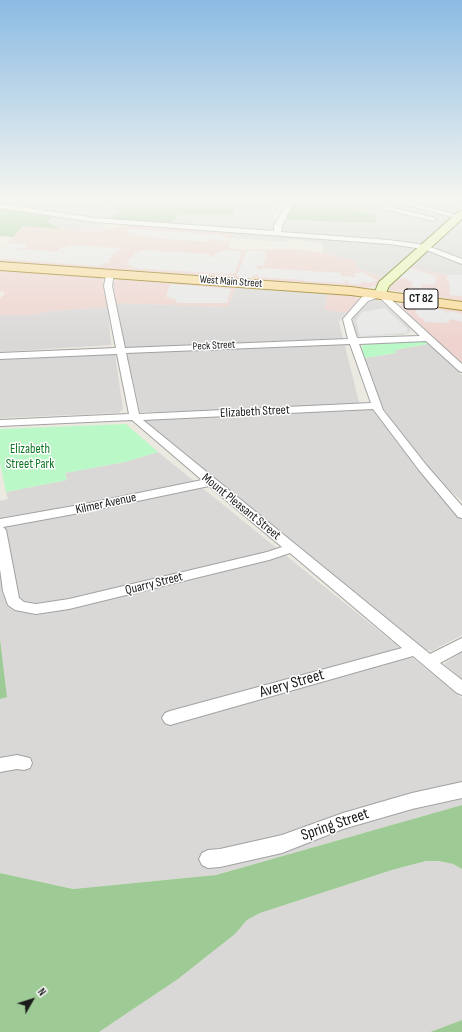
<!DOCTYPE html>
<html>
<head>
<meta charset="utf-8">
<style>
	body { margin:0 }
	#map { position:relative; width:462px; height:1032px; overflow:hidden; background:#eceae0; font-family:"Sofia Sans Condensed",sans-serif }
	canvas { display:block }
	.north { position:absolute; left:12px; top:980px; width:40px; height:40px; -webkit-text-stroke:3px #fff; paint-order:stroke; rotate:51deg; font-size:11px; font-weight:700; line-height:16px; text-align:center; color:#1b1b1b }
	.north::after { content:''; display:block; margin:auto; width:14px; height:18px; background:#1b1b1b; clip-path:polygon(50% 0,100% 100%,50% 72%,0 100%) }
</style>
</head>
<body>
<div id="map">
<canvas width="462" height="1032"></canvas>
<div class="north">N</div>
</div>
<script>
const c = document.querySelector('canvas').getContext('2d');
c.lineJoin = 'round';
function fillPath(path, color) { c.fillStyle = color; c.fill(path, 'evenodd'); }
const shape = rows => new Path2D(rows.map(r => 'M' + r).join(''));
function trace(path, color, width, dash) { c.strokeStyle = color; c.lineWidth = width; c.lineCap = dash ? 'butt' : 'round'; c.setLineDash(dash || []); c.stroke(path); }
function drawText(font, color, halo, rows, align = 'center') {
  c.font = font + ' "Sofia Sans Condensed",sans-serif'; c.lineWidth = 3; c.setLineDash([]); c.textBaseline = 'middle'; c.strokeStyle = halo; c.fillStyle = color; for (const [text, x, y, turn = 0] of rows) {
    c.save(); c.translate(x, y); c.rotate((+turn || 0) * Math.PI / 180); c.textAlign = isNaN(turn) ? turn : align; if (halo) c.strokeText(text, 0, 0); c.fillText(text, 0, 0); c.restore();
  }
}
fillPath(shape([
	[0,199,121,199,110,201,120,212,108,219,102,231,98,231,61,229,47,222,57,213,0,204],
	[238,199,284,199,273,218,294,221,375,223,376,216,315,199,462,199,462,210,385,278,357,269,334,255,323,253,323,244,291,239,285,242,231,238,234,231,172,223,180,214,233,215],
	[462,219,462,260,433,247],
	[429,250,462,264,462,277,435,273,408,266],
	[236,286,328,294,325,309,346,313,339,322,361,410,370,409,373,411,448,505,462,508,462,635,432,651,426,650,145,421,145,419,148,418,356,410,140,412,116,303,228,307],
	[371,298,381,301,410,328,410,332,403,335,356,336,352,319],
	[108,307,111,345,0,352,0,315,30,315,51,311],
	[428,344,462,375,462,501,438,480,382,408,364,358,396,353,395,350],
	[115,354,123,409,119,413,0,418,0,360],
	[158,452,462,698,462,805,216,875,73,889,0,873,0,699,7,696,0,639,0,501,8,499,6,492,67,480,65,473,125,462],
	[462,652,462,679,444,664],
	[426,861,439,861,453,864,462,869,462,1020,430,1032,99,1032,178,979,235,934,247,920,260,913,392,870]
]), '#d9d8d7');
fillPath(shape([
	[134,224,234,231,229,246,231,249,245,250,295,249,323,253,354,260,356,262,358,269,385,278,376,286,364,288,0,262,0,251,23,226,98,231],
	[408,266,435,273,462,277,462,301,388,290,387,286],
	[0,270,99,276,103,279,108,307,51,311,30,315,0,315,0,298,4,295,4,292,0,291],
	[121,278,236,286,228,307,116,303,113,282],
	[327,293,353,295,360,300,346,313,325,310],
	[407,302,462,310,462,363,399,307,401,304]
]), '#eed3ce');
fillPath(shape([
	[121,199,238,199,233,215,180,214,172,223,108,219,120,212,109,201],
	[294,199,315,199,377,216,375,223,286,220],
	[0,208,54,216,47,222,61,229,23,226,13,237,0,236],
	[0,639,7,697,0,699],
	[462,805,462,869,453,864,439,861,426,861,392,870,260,913,247,920,235,934,178,979,99,1032,0,1032,0,873,73,889,216,875],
	[462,1020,462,1032,430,1032]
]), '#9ecb95');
fillPath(shape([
	[422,341,428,344,395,350,396,353,364,358,361,347,366,343],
	[126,424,158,452,125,462,65,473,67,480,6,492,0,462,0,429]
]), '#bbf8c7');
fillPath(shape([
	[130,229,191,233,191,235,194,233,219,235,230,239,229,241,219,242,218,240,210,239,208,242,154,238,154,237,129,234,130,232,126,231],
	[8,243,28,244,25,248,19,248,17,251,20,249,64,252,63,254,66,251,58,251,60,247,68,247,70,245,122,248,113,255,107,255,112,256,108,263,104,263,100,266,71,264,71,261,68,264,56,263,58,260,55,263,50,262,52,260,49,262,0,259,0,252],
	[141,250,210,254,211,257,217,257,214,254,228,250,242,252,235,273,230,273,229,274,131,268,132,265,126,265,131,257,137,257,133,256,135,252,139,252],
	[246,251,265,251,266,255,263,266,257,265,256,268,258,270,261,270,262,268,341,273,341,276,354,277,355,276,353,274,363,272,377,281,366,283,362,281,361,284,348,284,348,281,346,280,345,283,304,281,304,278,302,280,259,277,258,274,252,276,252,278,242,278,243,276,237,276],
	[410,268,436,276,435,285,422,284,421,288,412,287,412,282,409,282,409,279,399,278],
	[447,275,462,275,462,296,450,295,449,281,447,281],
	[170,284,231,289,227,303,177,303,175,299,166,297],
	[385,308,408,329,406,333,360,336,356,321,362,312],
	[415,309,436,309,447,311,447,314,450,311,462,314,462,322,450,319,448,323,425,322,423,318,420,318,416,313]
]), '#e7e7e7');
const street = shape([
	[289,199,295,199,282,226,281,232,389,240,425,245,462,259,462,264,424,249,389,244,95,222,0,208,0,204,95,218,274,231,274,226,289,199],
	[386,199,397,199,461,216,462,218,459,219,386,199],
	[386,206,435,218,436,219,433,221,384,209,384,207,386,206],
	[107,271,110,271,114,273,112,286,125,348,348,339,343,319,362,297,380,292,383,292,462,364,462,372,459,371,426,341,359,344,383,410,427,466,462,506,462,518,458,517,419,470,373,409,143,420,430,654,462,638,462,651,440,663,462,680,462,695,457,693,413,656,170,725,165,723,162,718,165,713,170,711,402,648,290,553,269,560,69,609,36,614,15,610,8,605,3,591,0,569,0,519,85,504,202,480,132,420,0,426,0,420,129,414,117,354,0,359,0,353,116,348,104,286,107,271],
	[379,297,420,336,357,338,351,319,368,301,379,297],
	[350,344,371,403,139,414,126,353,350,344],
	[209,486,282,547,267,552,69,599,36,604,24,602,19,598,6,530,3,527,85,512,209,486],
	[17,755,30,758,32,763,30,768,24,770,17,769,0,772,0,758,17,755],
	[462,782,462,798,412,809,343,829,282,853,220,867,208,868,202,865,199,859,202,853,208,850,220,849,282,835,343,813,412,793,462,782]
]);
const secondary = shape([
	[462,211,462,219,389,286,384,297,376,297,374,294,379,282,458,212,462,211]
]);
const primary = shape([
	[0,262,351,287,462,302,462,310,351,295,0,270,0,262]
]);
trace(street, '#a2a2a2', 2);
trace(secondary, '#566d06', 2);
trace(primary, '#8f7102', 2);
fillPath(street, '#fff');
fillPath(secondary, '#ecf8b2');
fillPath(primary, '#fadb97');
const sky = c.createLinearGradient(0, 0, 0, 344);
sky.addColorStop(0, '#8bbbe2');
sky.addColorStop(0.58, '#f6f6f1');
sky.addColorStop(1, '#f6f6f100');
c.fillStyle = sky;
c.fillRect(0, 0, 462, 344);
drawText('11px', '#1b1b1b', '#fff', [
	["West Main Street",231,282,4],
	["Peck Street",214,346,-3]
]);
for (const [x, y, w] of [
	[421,299,34]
]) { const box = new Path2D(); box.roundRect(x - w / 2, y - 10, w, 20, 3); c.fillStyle = '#fff'; c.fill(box); trace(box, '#1b1b1b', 1); }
drawText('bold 12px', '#1b1b1b', null, [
	["CT 82",421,299]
]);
drawText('13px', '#1b1b1b', '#fff', [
	["Elizabeth Street",255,412,-3],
	["Kilmer Avenue",106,504,-12],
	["Mount Pleasant Street",241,507,39],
	["Quarry Street",154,584,-14]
]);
drawText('13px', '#0c7521', '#fff', [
	["Elizabeth",30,450],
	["Street Park",30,465]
]);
drawText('16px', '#1b1b1b', '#fff', [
	["Avery Street",292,684,-16],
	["Spring Street",335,825,-19]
]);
</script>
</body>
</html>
